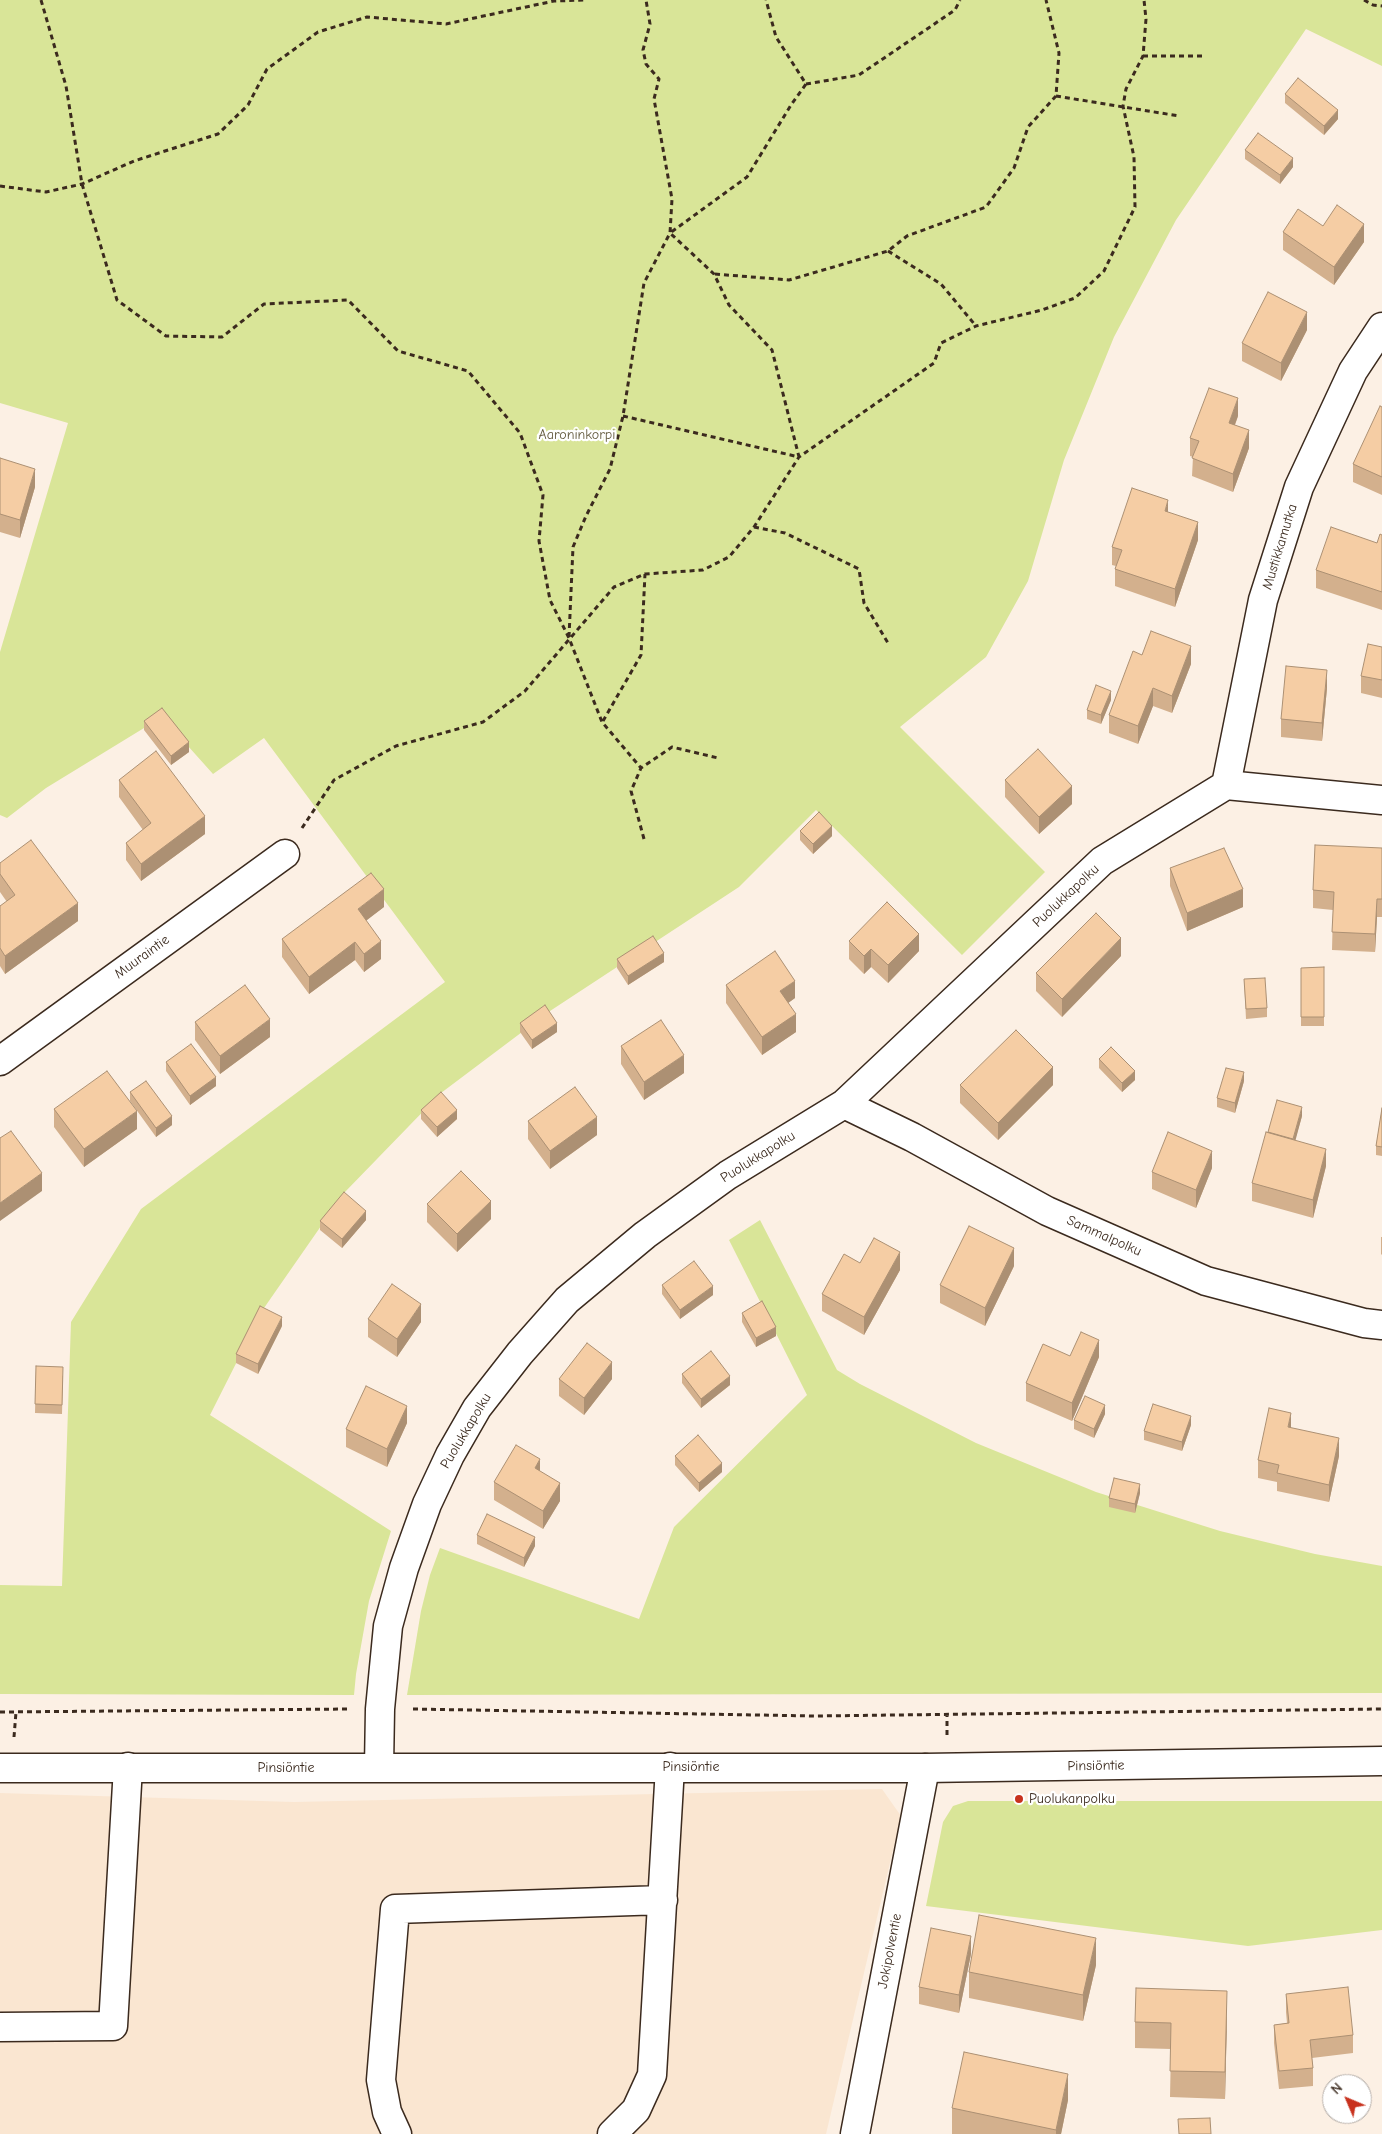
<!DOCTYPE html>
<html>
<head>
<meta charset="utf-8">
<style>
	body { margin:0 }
	#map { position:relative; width:1382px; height:2134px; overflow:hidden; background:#fcf0e4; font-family:"Comic Neue",sans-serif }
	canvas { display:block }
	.north { position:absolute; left:1322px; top:2074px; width:50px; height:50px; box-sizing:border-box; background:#fff; border:1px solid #b1aaa5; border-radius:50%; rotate:315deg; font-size:14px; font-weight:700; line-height:20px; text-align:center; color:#3b2a1e }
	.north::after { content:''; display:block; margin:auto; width:18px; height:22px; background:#c8321e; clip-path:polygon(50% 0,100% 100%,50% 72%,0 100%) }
</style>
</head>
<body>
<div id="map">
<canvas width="1382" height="2134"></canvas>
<div class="north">N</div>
</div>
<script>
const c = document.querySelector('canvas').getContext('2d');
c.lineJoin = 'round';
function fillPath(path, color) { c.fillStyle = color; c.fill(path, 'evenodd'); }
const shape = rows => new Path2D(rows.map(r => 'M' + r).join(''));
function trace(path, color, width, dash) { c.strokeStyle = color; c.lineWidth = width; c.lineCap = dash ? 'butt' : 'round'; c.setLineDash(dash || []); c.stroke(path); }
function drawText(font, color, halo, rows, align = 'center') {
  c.font = font + ' "Comic Neue",sans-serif'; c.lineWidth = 4.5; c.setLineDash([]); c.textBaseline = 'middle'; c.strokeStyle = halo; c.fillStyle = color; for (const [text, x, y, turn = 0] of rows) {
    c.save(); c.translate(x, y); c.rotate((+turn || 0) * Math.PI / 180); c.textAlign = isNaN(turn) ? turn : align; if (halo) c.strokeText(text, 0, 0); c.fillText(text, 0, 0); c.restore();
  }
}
fillPath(shape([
	[882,1789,901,1816,826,2134,0,2134,0,1793,294,1802]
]), '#fae6d1');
fillPath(shape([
	[0,0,1382,0,1382,66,1306,29,1176,220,1114,337,1064,460,1028,581,986,657,900,727,1045,872,962,955,816,810,739,887,550,1011,441,1093,344,1193,264,1308,210,1415,391,1531,369,1601,356,1674,354,1695,0,1694,0,1585,62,1586,71,1322,115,1251,141,1209,445,982,264,738,213,774,162,717,46,788,7,818,0,815,0,652,68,423,0,403],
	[760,1220,837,1370,860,1384,976,1443,1096,1492,1220,1531,1315,1554,1382,1566,1382,1693,407,1695,421,1611,430,1575,440,1548,639,1619,674,1527,807,1395,729,1240],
	[968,1801,1382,1801,1382,1930,1248,1946,926,1906,943,1822,953,1806]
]), '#d9e598');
const minor = shape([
	[1226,785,1263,600,1299,487,1353,371,1382,327],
	[0,1061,285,854],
	[844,1104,912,1137,1047,1211,1206,1281,1364,1323,1382,1325],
	[379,1767,380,1709,388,1626,404,1568,427,1504,450,1455,477,1408,520,1353,567,1300,645,1235,728,1175,844,1104,1102,861,1226,785,1382,800],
	[0,2027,113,2026,128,1767],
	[397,2134,387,2112,381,2080,395,1909,663,1900],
	[612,2134,636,2110,652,2075,670,1767],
	[855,2134,925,1768]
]);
const major = shape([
	[0,1768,925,1768,1382,1761]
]);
trace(minor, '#3b2a1e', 31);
trace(major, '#3b2a1e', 31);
trace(shape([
	[41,0,66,86,82,184,117,300,166,336,222,337,264,304,348,300,398,351,468,371,520,433,543,495,539,541,550,600,569,638,602,722,641,768],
	[1364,0,1373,5,1382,6],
	[1143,56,1204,56],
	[806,84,859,75,955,10,960,0],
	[1056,96,1179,116],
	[0,186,46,192,82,184,134,161,218,134,248,105,267,69,318,32,367,17,446,24,554,1,585,0],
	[888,251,941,284,976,326],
	[715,274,789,280,888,251,907,236,986,207,1014,168,1028,127,1056,96,1059,53,1046,0],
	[623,416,799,457,772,350,729,305,714,274,670,233,747,177,791,105,806,84,776,37,766,0],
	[754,527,785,533,859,569,864,603,888,643],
	[569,637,573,547,586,516,610,469,623,416,644,283,670,233,672,199,654,99,659,79,646,64,643,50,650,24,646,0],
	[603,721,641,655,645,574],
	[302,828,334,780,396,746,483,722,525,691,614,587,645,574,703,570,729,557,754,527,799,457,934,363,941,343,976,326,1042,310,1075,298,1104,271,1135,207,1134,157,1123,106,1126,89,1143,56,1146,19,1144,0],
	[644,839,631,791,641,768,672,747,718,758],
	[413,1709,815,1716,1382,1709],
	[0,1712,349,1709],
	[947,1735,947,1716],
	[14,1737,16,1712]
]), '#3b2a1e', 3, [5, 4]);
trace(minor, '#fff', 28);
trace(major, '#fff', 28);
fillPath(shape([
	[1285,94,1338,119,1324,135,1285,103],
	[1245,150,1293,167,1280,184,1245,159],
	[1323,226,1364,242,1334,285,1283,250,1283,232],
	[1307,330,1281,381,1242,361,1242,343],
	[1382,407,1382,495,1353,482,1353,464],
	[1238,416,1235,425,1249,448,1233,492,1192,476,1193,457,1190,456,1190,438],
	[0,458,35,487,20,538,0,532],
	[1168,512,1198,540,1175,607,1115,586,1115,569,1116,566,1112,565,1112,547],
	[1382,535,1382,610,1316,588,1316,570,1377,543],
	[1382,647,1382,698,1361,693,1361,676],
	[1142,655,1191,664,1172,713,1153,706,1138,744,1109,733,1109,715],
	[1327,688,1322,741,1281,737,1281,719],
	[1111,700,1101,724,1087,719,1087,710],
	[144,721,189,752,171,765,144,730],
	[119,780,205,834,141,881,126,860,126,843,143,830,119,797],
	[1005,780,1072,804,1039,834,1005,797],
	[800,831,832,836,813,854,800,840],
	[1382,848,1382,917,1377,917,1375,952,1332,950,1333,910,1313,908,1313,890],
	[0,863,78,921,5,974,0,966,0,906,7,902,0,892],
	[1170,868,1243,907,1187,931,1170,886],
	[384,907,366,920,381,959,364,972,355,960,309,994,282,957,282,939],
	[849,941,919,951,888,983,871,967,864,974,849,959],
	[1121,956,1062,1017,1036,991,1036,973],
	[617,959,664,962,628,985,617,968],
	[1324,967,1324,1026,1301,1026,1301,968],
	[1244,979,1267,1008,1267,1017,1246,1019],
	[726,985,795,998,788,1003,796,1032,762,1055,726,1003],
	[195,1022,270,1037,220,1074,195,1040],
	[520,1023,557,1032,532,1049,520,1032],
	[621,1046,684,1073,644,1100,621,1064],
	[1099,1059,1135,1080,1122,1092,1099,1068],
	[166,1062,216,1086,190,1105,166,1071],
	[1244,1081,1235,1113,1217,1107,1217,1098],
	[960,1085,1053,1085,998,1140,960,1103],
	[130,1092,172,1125,156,1137,130,1101],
	[1382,1108,1382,1156,1376,1155,1376,1146],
	[54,1109,137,1129,84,1167,54,1127],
	[421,1110,457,1119,437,1137,421,1119],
	[1302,1116,1295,1140,1326,1166,1313,1218,1252,1201,1252,1183,1268,1132],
	[528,1121,597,1135,550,1169,528,1139],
	[1212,1168,1196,1208,1152,1189,1152,1172],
	[427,1204,491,1219,457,1252,427,1222],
	[366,1220,342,1248,320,1230,320,1221],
	[1381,1237,1382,1237,1382,1255,1381,1254],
	[860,1263,900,1270,864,1335,822,1311,822,1294],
	[1014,1266,985,1326,940,1303,940,1285],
	[662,1285,713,1295,680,1319,662,1294],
	[742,1313,776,1336,756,1347,742,1322],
	[368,1319,421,1322,397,1357,368,1337],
	[282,1326,258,1374,236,1363,236,1354],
	[1070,1356,1099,1357,1072,1421,1026,1401,1026,1383],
	[36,1366,63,1376,62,1414,35,1413],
	[682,1374,730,1385,701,1408,682,1383],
	[559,1379,612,1379,584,1415,559,1396],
	[1105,1414,1094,1438,1074,1429,1074,1420],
	[407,1423,387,1467,346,1447,346,1429],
	[1191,1425,1182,1451,1144,1440,1144,1431],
	[1291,1428,1339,1456,1329,1502,1277,1491,1277,1482,1258,1478,1258,1460],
	[675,1456,722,1472,699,1492,675,1465],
	[540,1471,560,1501,543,1529,494,1500,494,1482],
	[1140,1493,1135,1513,1109,1507,1109,1498],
	[477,1535,535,1546,524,1567,477,1544],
	[971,1954,959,2013,919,2004,919,1987],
	[1096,1965,1083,2021,969,1998,969,1972],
	[1286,1994,1353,2035,1353,2053,1312,2058,1313,2068,1313,2086,1279,2089,1274,2043,1274,2025,1287,2023,1286,2012],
	[1227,2017,1225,2099,1170,2097,1171,2049,1135,2048,1135,2022],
	[1068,2100,1061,2134,952,2134,952,2108]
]), '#d3b08d');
fillPath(shape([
	[1338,110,1338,119,1324,135,1324,126],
	[1293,158,1293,167,1280,184,1280,175],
	[1364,224,1364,242,1334,285,1334,267],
	[1307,312,1307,330,1281,381,1281,363],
	[1238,398,1238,416,1229,440,1229,423],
	[1249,430,1249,448,1233,492,1233,474],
	[35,469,35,487,20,538,20,520],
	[1168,500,1168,518,1165,511],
	[1198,522,1198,540,1175,607,1175,589],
	[1191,646,1191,664,1172,713,1172,696],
	[1327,670,1327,688,1322,741,1322,723],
	[1153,688,1153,706,1138,744,1138,726],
	[1111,691,1111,700,1101,724,1101,715],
	[189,742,189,752,171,765,171,756],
	[1072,786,1072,804,1039,834,1039,817],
	[205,816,205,834,141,881,141,864],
	[832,826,832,836,813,854,813,844],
	[384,889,384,907,358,927,358,909],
	[1243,889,1243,907,1187,931,1187,913],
	[1377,899,1377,917,1375,952,1375,934],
	[78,903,78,921,5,974,5,956],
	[919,934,919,951,888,983,888,965],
	[1121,938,1121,956,1062,1017,1062,999],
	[381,941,381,959,364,972,364,954],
	[355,942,355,960,309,994,309,977],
	[871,949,871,967,864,974,864,956],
	[664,953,664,962,628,985,628,976],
	[795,981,795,998,780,1009,780,991],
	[796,1014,796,1032,762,1055,762,1037],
	[270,1019,270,1037,220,1074,220,1056],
	[557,1023,557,1032,532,1049,532,1040],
	[684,1055,684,1073,644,1100,644,1082],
	[1053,1067,1053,1085,998,1140,998,1123],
	[1135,1071,1135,1080,1122,1092,1122,1083],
	[1244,1072,1244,1081,1235,1113,1235,1103],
	[216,1077,216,1086,190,1105,190,1096],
	[1302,1107,1302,1116,1291,1157,1291,1148],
	[457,1110,457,1119,437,1137,437,1127],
	[137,1111,137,1129,84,1167,84,1149],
	[172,1116,172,1125,156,1137,156,1128],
	[597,1117,597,1135,550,1169,550,1151],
	[1326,1149,1326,1166,1313,1218,1313,1200],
	[1212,1151,1212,1168,1196,1208,1196,1190],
	[42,1173,42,1191,0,1221,0,1203],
	[491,1201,491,1219,457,1252,457,1234],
	[366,1211,366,1220,342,1248,342,1239],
	[1014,1248,1014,1266,985,1326,985,1308],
	[900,1252,900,1270,864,1335,864,1317],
	[713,1286,713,1295,680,1319,680,1310],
	[421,1304,421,1322,397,1357,397,1339],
	[282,1317,282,1326,258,1374,258,1364],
	[776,1327,776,1336,756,1347,756,1338],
	[1099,1340,1099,1357,1072,1421,1072,1403],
	[612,1362,612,1379,584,1415,584,1398],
	[730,1376,730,1385,701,1408,701,1399],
	[1105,1405,1105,1414,1094,1438,1094,1429],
	[407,1406,407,1423,387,1467,387,1449],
	[1291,1413,1291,1431,1288,1427],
	[1191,1416,1191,1425,1182,1451,1182,1442],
	[1339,1438,1339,1456,1329,1502,1329,1485],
	[540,1459,540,1477,535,1468],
	[722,1463,722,1472,699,1492,699,1483],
	[560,1483,560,1501,543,1529,543,1511],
	[1140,1484,1140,1493,1135,1513,1135,1504],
	[535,1537,535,1546,524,1567,524,1558],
	[971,1936,971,1954,959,2013,959,1995],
	[1096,1938,1096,1965,1083,2021,1083,1995],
	[1227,1991,1227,2017,1225,2099,1225,2072],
	[1068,2074,1068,2100,1061,2134,1056,2134,1056,2130]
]), '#ac9073');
const building = shape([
	[1298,78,1338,110,1324,126,1285,94,1298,78],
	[1258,133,1293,158,1280,175,1245,150,1258,133],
	[1337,205,1364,224,1334,267,1283,232,1298,209,1323,226,1337,205],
	[1268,292,1307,312,1281,363,1242,343,1268,292],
	[1209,388,1238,398,1229,423,1249,430,1233,474,1192,458,1199,441,1190,438,1209,388],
	[1380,406,1382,407,1382,477,1353,464,1380,406],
	[0,458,35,469,20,520,0,514,0,458],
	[1132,488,1168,500,1165,511,1198,522,1175,589,1115,569,1122,550,1112,547,1132,488],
	[1331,527,1377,543,1380,534,1382,535,1382,592,1316,570,1331,527],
	[1151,631,1191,646,1172,696,1153,688,1138,726,1109,715,1133,651,1142,655,1151,631],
	[1368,644,1382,647,1382,680,1361,676,1368,644],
	[1286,666,1327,670,1322,723,1281,719,1286,666],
	[1096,685,1111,691,1101,715,1087,710,1096,685],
	[162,708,189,742,171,756,144,721,162,708],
	[1038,749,1072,786,1039,817,1005,780,1038,749],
	[156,751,205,816,141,864,126,843,151,823,119,780,156,751],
	[819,812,832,826,813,844,800,831,819,812],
	[31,840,78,903,5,956,0,948,0,906,15,895,0,874,0,863,31,840],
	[1315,845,1382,848,1382,899,1377,899,1375,934,1332,932,1334,892,1313,890,1315,845],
	[1224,848,1243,889,1187,913,1170,868,1224,848],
	[371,873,384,889,358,909,381,941,364,954,355,942,309,977,282,939,371,873],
	[887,902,919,934,888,965,871,949,864,956,849,941,887,902],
	[1096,913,1121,938,1062,999,1036,973,1096,913],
	[653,936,664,953,628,976,617,959,653,936],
	[775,951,795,981,780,991,796,1014,762,1037,726,985,775,951],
	[1324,967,1324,1017,1301,1017,1301,968,1324,967],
	[1265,978,1267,1008,1246,1009,1244,979,1265,978],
	[245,985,270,1019,220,1056,195,1022,245,985],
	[545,1005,557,1023,532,1040,520,1023,545,1005],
	[661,1020,684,1055,644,1082,621,1046,661,1020],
	[1016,1030,1053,1067,998,1123,960,1085,1016,1030],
	[191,1044,216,1077,190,1096,166,1062,191,1044],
	[1111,1047,1135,1071,1122,1083,1099,1059,1111,1047],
	[1226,1068,1244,1072,1235,1103,1217,1098,1226,1068],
	[107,1071,137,1111,84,1149,54,1109,107,1071],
	[146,1081,172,1116,156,1128,130,1092,146,1081],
	[575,1087,597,1117,550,1151,528,1121,575,1087],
	[441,1092,457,1110,437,1127,421,1110,441,1092],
	[1277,1100,1302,1107,1293,1139,1268,1132,1277,1100],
	[1382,1108,1382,1147,1376,1146,1382,1108],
	[11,1131,42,1173,0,1203,0,1138,11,1131],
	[1168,1132,1212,1151,1196,1190,1152,1172,1168,1132],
	[1266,1132,1326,1149,1313,1200,1252,1183,1266,1132],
	[461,1171,491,1201,457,1234,427,1204,461,1171],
	[344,1192,366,1211,342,1239,320,1221,344,1192],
	[969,1226,1014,1248,985,1308,940,1285,969,1226],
	[874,1238,900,1252,864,1317,822,1294,844,1254,860,1263,874,1238],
	[694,1261,713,1286,680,1310,662,1285,694,1261],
	[392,1284,421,1304,397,1339,368,1319,392,1284],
	[762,1301,776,1327,756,1338,742,1313,762,1301],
	[260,1306,282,1317,258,1364,236,1354,260,1306],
	[1081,1332,1099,1340,1072,1403,1026,1383,1043,1344,1070,1356,1081,1332],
	[587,1343,612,1362,584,1398,559,1379,587,1343],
	[711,1351,730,1376,701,1399,682,1374,711,1351],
	[36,1366,63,1367,62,1405,35,1404,36,1366],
	[366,1386,407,1406,387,1449,346,1429,366,1386],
	[1085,1396,1105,1405,1094,1429,1074,1420,1085,1396],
	[1153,1404,1191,1416,1182,1442,1144,1431,1153,1404],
	[1269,1408,1291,1413,1288,1427,1339,1438,1329,1485,1277,1473,1279,1465,1258,1460,1269,1408],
	[698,1435,722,1463,699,1483,675,1456,698,1435],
	[516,1445,540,1459,535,1468,560,1483,543,1511,494,1482,516,1445],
	[1114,1478,1140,1484,1135,1504,1109,1498,1114,1478],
	[487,1514,535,1537,524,1558,477,1535,487,1514],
	[979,1915,1096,1938,1083,1995,969,1972,979,1915],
	[931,1928,971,1936,959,1995,919,1987,931,1928],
	[1348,1987,1353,2035,1310,2040,1313,2068,1279,2071,1274,2025,1289,2023,1286,1994,1348,1987],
	[1136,1988,1227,1991,1225,2072,1170,2071,1171,2023,1135,2022,1136,1988],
	[964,2052,1068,2074,1056,2130,952,2108,964,2052],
	[1210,2118,1211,2134,1179,2134,1178,2119,1210,2118]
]);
fillPath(building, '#f5cda4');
trace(building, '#ac9073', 1);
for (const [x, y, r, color] of [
	[1019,1799,5,"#c8321e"]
]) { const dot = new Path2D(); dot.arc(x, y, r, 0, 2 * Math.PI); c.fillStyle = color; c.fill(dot); trace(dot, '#fff', 2); }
drawText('14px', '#62593c', '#fff', [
	["Aaroninkorpi",577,435]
]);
drawText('14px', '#3b2a1e', '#fff', [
	["Mustikkamutka",1280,547,-73],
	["Puolukkapolku",1066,896,-43],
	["Muuraintie",142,957,-36],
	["Puolukkapolku",758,1157,-32],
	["Sammalpolku",1104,1236,24],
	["Puolukkapolku",466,1431,-59],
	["Pinsiöntie",1096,1766,-1],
	["Pinsiöntie",691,1767],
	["Pinsiöntie",286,1768],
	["Jokipolventie",890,1951,-79]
]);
drawText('14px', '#3b2a1e', '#fff', [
	["Puolukanpolku",1029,1799]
], 'left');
</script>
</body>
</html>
